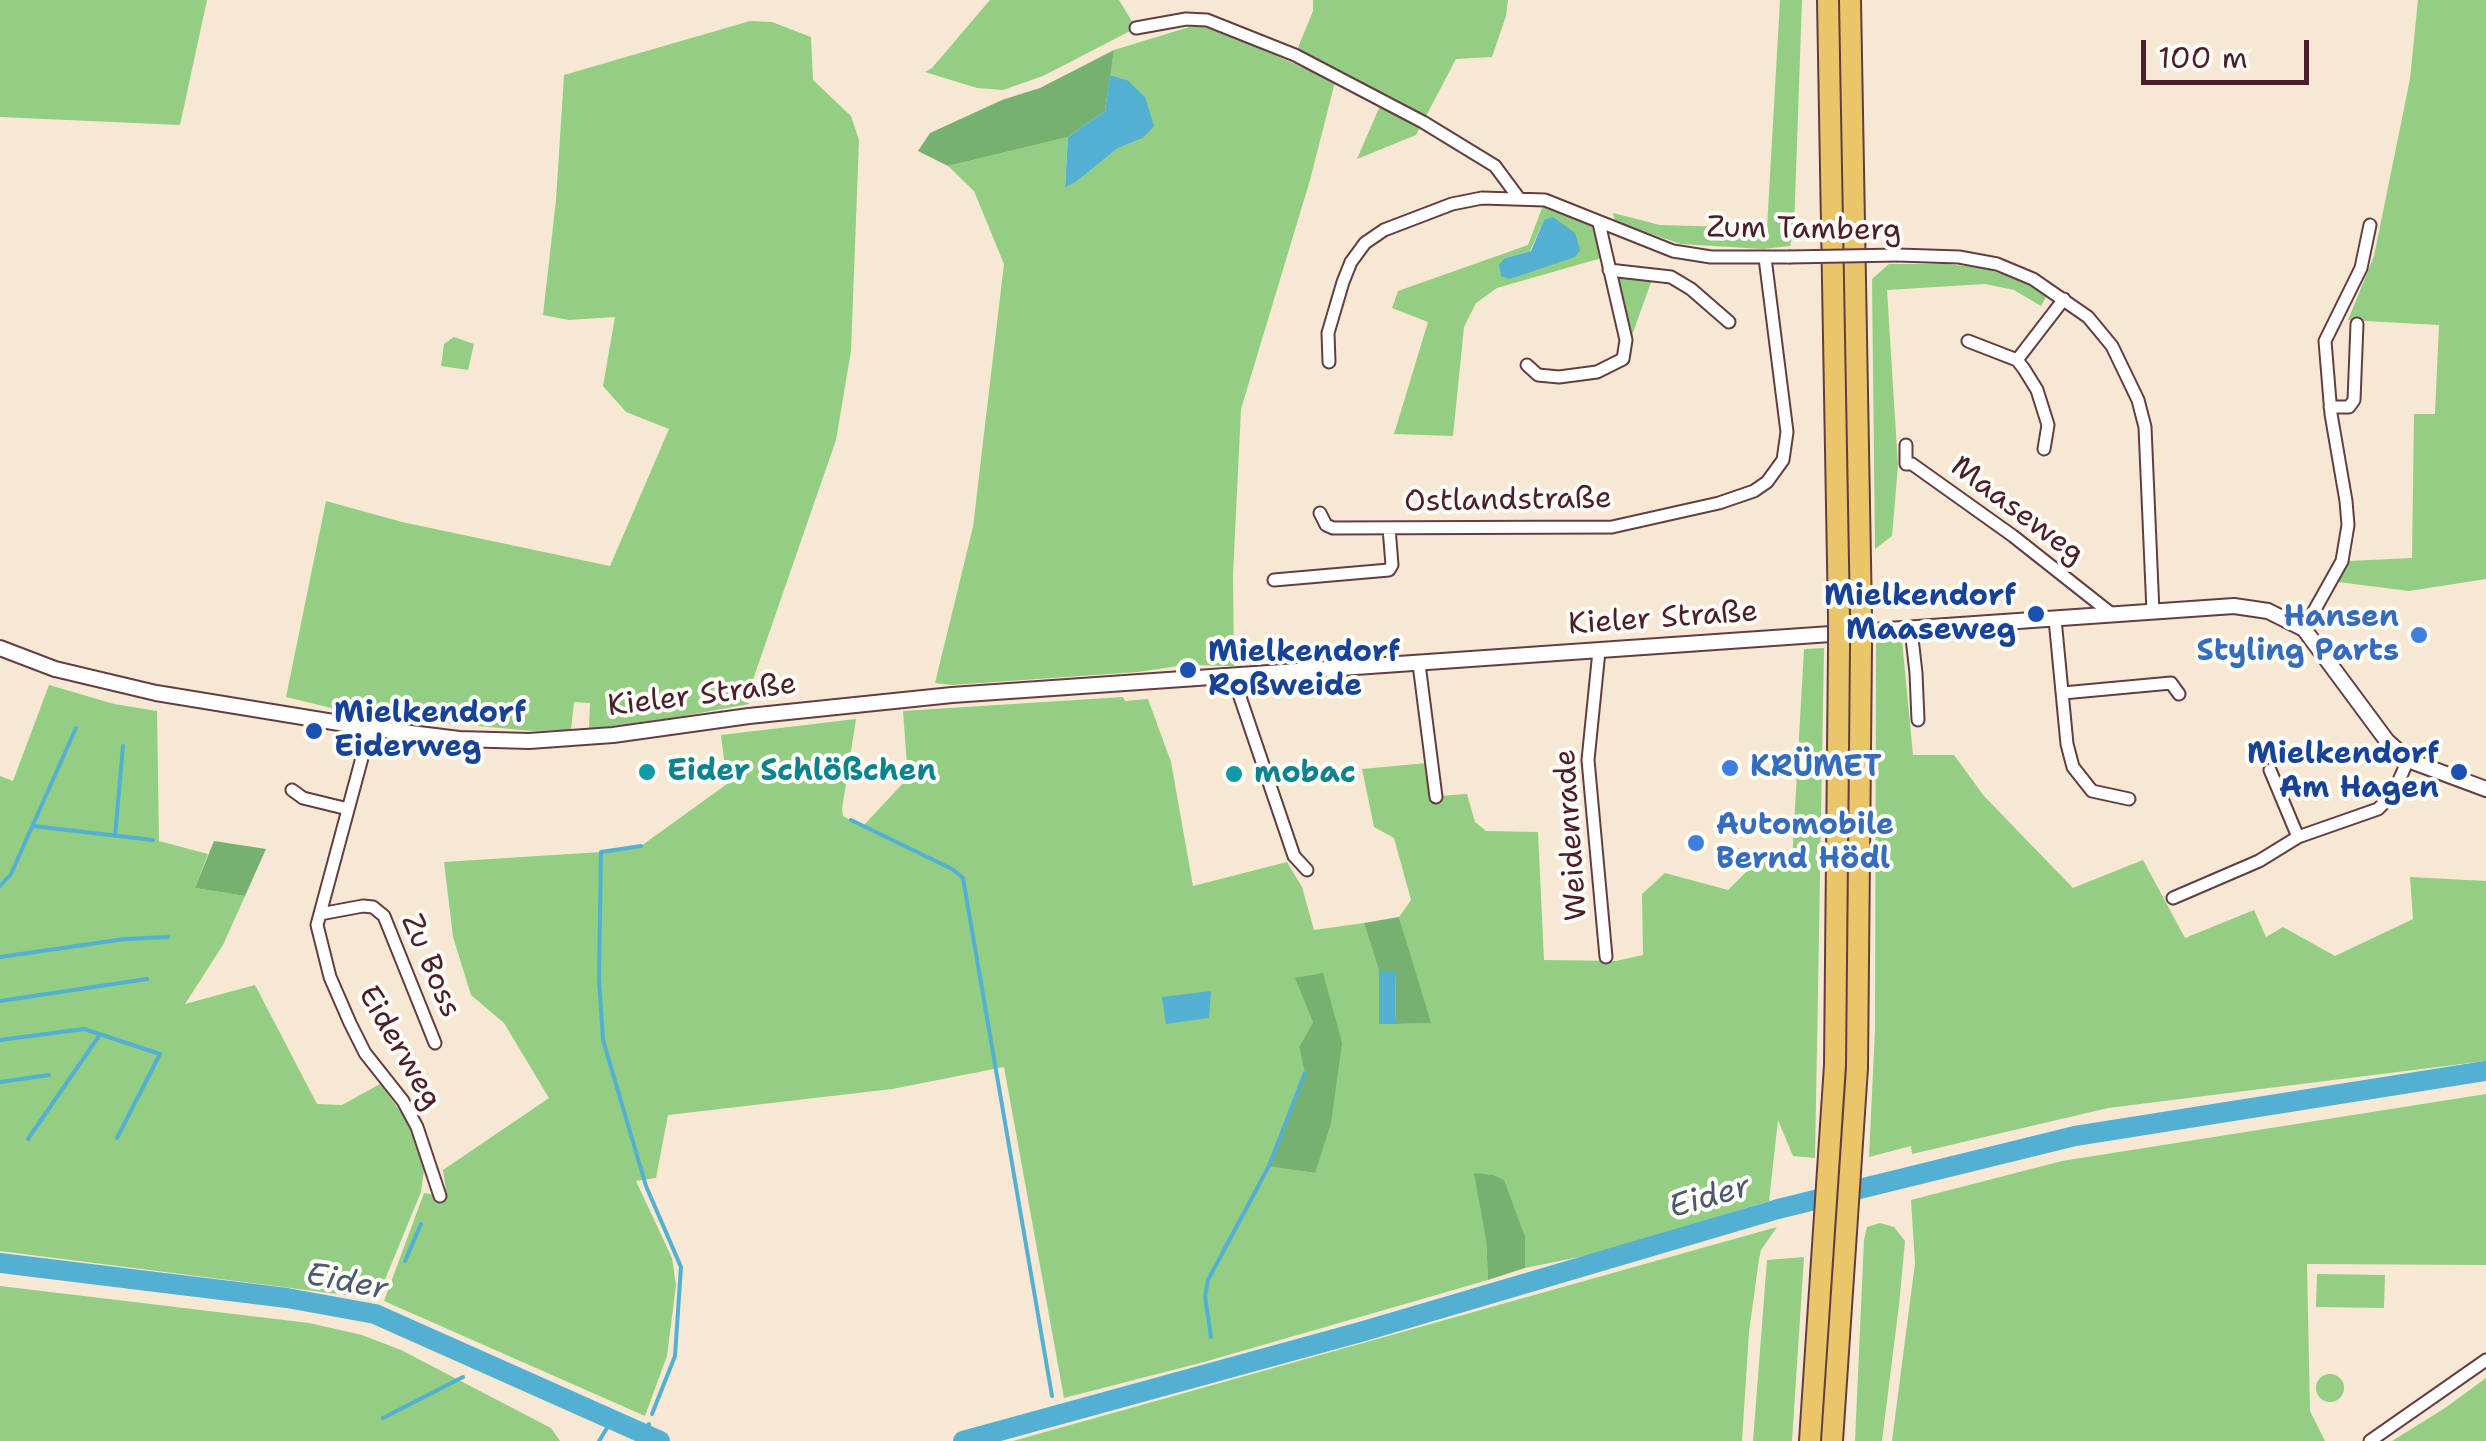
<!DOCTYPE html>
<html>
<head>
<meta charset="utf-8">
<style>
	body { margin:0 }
	#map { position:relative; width:2486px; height:1441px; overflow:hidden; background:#f7e8d4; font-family:"Shantell Sans",sans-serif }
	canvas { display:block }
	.scale { position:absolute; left:2141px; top:40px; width:168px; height:45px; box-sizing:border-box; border:5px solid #4a1f2b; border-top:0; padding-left:12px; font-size:30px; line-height:35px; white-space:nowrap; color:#4a1f2b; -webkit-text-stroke:8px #fdfcf7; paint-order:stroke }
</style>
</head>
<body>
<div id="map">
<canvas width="2486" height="1441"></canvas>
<div class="scale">100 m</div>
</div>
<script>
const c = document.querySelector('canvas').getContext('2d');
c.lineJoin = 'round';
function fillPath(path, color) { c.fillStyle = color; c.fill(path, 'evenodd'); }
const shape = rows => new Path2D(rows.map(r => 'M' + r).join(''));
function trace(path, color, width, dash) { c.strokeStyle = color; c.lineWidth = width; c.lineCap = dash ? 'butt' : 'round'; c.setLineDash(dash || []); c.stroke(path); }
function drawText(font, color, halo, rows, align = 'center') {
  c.font = font + ' "Shantell Sans",sans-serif'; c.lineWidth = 8; c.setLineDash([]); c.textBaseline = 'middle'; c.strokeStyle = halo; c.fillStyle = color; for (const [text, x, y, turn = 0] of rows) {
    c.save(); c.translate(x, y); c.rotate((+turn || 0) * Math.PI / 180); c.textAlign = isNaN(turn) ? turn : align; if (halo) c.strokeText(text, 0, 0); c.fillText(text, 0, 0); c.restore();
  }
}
fillPath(shape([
	[0,0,207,0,180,125,0,117],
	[990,0,1119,0,1136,28,1043,76,1003,90,977,88,925,72,932,68],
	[1313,0,1508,0,1506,16,1492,57,1456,59,1416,135,1357,159,1382,101,1295,55,1313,11],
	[1780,0,1802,0,1794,229,1790,246,1763,249,1681,244,1615,222,1613,213,1660,225,1767,228],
	[2418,0,2486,0,2486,579,2409,591,2338,582,2348,561,2412,558,2414,414,2435,414,2439,325,2348,320,2374,256,2410,79],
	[750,21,772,22,811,37,813,80,851,116,859,140,851,351,836,440,749,691,749,704,678,717,589,729,590,703,574,702,571,730,532,731,360,715,286,697,326,501,402,522,610,566,669,429,626,412,603,386,615,317,569,320,543,315,556,200,564,75],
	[1196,25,1212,27,1335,82,1310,180,1241,409,1233,575,1234,666,1185,665,1138,672,952,685,935,683,973,527,1004,264,974,191,948,166,1068,137,1065,186,1076,182,1118,148,1143,138,1127,80,1110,75,1114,50],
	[1545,200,1599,223,1605,257,1497,288,1476,303,1464,327,1453,436,1394,434,1428,322,1392,308,1398,291,1528,245],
	[1544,220,1575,257,1505,258,1530,251],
	[1889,264,1946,264,1984,268,2017,279,2047,295,2041,306,2014,290,1985,284,1887,290,1898,466,1892,536,1875,549,1872,279],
	[1609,270,1654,274,1626,352],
	[454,337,474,344,468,370,441,366,444,344],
	[1902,640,1913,755,1954,755,1984,796,2073,888,2143,860,2185,938,2254,910,2266,937,2283,927,2335,956,2413,919,2410,877,2486,881,2486,1061,2108,1108,1912,1154,1911,1146,1869,1157,1875,1030,1876,643],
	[1824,648,1815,1158,1793,1156,1778,1120,1769,1201,1599,1253,1525,1268,1525,1237,1486,1239,1488,1280,1204,1362,1064,1398,1004,1067,892,1089,668,1115,656,1178,636,1181,672,1258,676,1285,667,1356,645,1416,384,1301,424,1193,447,1197,443,1170,549,1098,504,1023,471,995,453,937,444,862,601,852,641,846,727,784,721,735,856,719,842,809,843,816,863,826,908,778,903,711,1123,697,1125,701,1148,699,1171,762,1193,886,1287,862,1302,887,1314,930,1364,923,1379,971,1379,1024,1430,1023,1399,917,1411,900,1394,838,1374,827,1362,769,1427,763,1439,796,1467,794,1475,822,1486,831,1538,832,1544,960,1616,961,1643,955,1642,894,1665,873,1728,890,1757,861,1792,861,1804,649],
	[1313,1022,1314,1173,1270,1165,1305,1072,1299,1047],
	[49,685,114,704,157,711,159,841,208,854,195,888,245,896,223,945,185,1004,255,985,317,1104,342,1105,380,1084,404,1116,425,1163,421,1192,377,1299,0,1251,0,776,13,781],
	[2486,1094,2486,1265,2307,1264,2310,1411,2325,1441,1892,1441,1915,1263,1911,1200,2062,1161],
	[1880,1223,1894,1227,1905,1241,1899,1305,1882,1441,1855,1441,1864,1240,1867,1227],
	[1777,1227,1761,1250,1759,1259,1749,1332,1742,1441,1013,1441],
	[1804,1257,1792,1441,1753,1441,1767,1260],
	[2317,1274,2385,1275,2384,1308,2316,1307],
	[0,1286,309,1323,362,1335,401,1350,551,1428,560,1441,0,1441],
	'2316 1388a14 14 0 1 1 28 0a14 14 0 1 1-28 0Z',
	[2486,1378,2486,1441,2392,1441,2445,1408]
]), '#93ce82');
fillPath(shape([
	[1114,50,1105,111,1068,137,948,166,918,151,930,133,1002,100,1040,88],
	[214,841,266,849,245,896,195,888],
	[1399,917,1431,1023,1395,1024,1396,972,1379,971,1364,923],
	[1323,973,1342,1043,1331,1123,1315,1173,1269,1166,1305,1073,1299,1047,1313,1022,1295,978],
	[1474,1173,1493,1175,1504,1180,1525,1237,1525,1268,1488,1280,1486,1239]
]), '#76b170');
fillPath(shape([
	[1110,75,1127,80,1145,97,1154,126,1143,138,1118,148,1076,182,1065,187,1068,137,1105,111],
	[1553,217,1575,233,1580,250,1575,257,1510,279,1501,276,1499,265,1505,258,1531,251,1544,220],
	[1379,971,1396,971,1395,1024,1379,1024],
	[1211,991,1209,1018,1166,1024,1162,997]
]), '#53b0d2');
trace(shape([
	[851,820,952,869,963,878,1052,1396],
	[33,826,153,840],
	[115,836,123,746],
	[641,846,601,852,599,979,603,1040,646,1186,681,1267,675,1356,652,1414],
	[0,886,11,874,76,728],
	[0,957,125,939,168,937],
	[0,1001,147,979],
	[0,1040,84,1029,160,1054,117,1138],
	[0,1082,49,1075],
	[28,1139,99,1036],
	[405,1261,421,1224],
	[1211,1337,1205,1296,1208,1280,1269,1166,1305,1073],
	[383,1418,463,1377],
	[644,1434,649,1424],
	[599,1441,612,1420]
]), '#53b0d2', 4);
trace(shape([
	[0,1263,287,1298,375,1314,660,1441],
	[963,1441,1364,1331,1778,1209,2075,1136,2486,1071]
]), '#53b0d2', 20);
const minor = shape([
	[1136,28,1186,19,1207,20,1295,55,1423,122,1495,166,1518,197],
	[1898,255,1959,257,1997,264,2033,279,2088,317,2112,346,2138,400,2145,427,2153,612],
	[1609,270,1671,277,1691,289,1729,322],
	[1968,341,2017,360,2024,369,2037,390,2048,425,2044,449],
	[2017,360,2064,299],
	[1329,362,1328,333,1343,282,1351,262,1365,243,1384,230,1452,204,1482,198,1545,200,1673,251,1711,257,1789,257],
	[1527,365,1538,375,1559,377,1597,372,1623,359,1626,340,1599,223],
	[2330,407,2349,407,2354,400,2357,324],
	[1906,445,1906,464,1912,464,2013,536,2113,615],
	[1320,513,1326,525,1333,528,1612,527,1719,503,1754,491,1767,482,1783,460,1787,432,1765,258],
	[1274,580,1389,570,1392,565,1389,528],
	[2055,619,2067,744,2073,767,2092,791,2129,799],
	[1911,629,1916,673,1918,720],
	[2304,629,2342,561,2348,525,2346,501,2331,414,2325,341,2361,268,2370,225],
	[1599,651,1588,760,1606,957],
	[1419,664,1436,797],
	[1240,676,1240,697,1294,856,1307,870],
	[2063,693,2171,683,2179,694],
	[370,728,317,925,330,977,350,1023,365,1053,403,1101,417,1127,440,1196],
	[2270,770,2298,837],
	[292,790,303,798,348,809],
	[2173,898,2259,861,2298,837,2378,809,2393,794,2408,760],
	[320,914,363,906,373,907,384,916,435,1043],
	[2370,1441,2486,1360]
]);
const tertiary = shape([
	[0,648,55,669,156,693,370,728,459,739,529,741,613,735,749,716,952,695,2234,606,2268,611,2304,629,2387,741,2408,760,2486,789]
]);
const motorway = shape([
	[1828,0,1839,618],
	[1850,0,1861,616],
	[1810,1441,1835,1065,1839,648],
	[1832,1441,1857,1068,1861,646]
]);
trace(minor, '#643d44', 15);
trace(tertiary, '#643d44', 18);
trace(motorway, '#643d44', 24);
trace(minor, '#fff', 11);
trace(tertiary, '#fff', 14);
trace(motorway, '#eac669', 20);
const minorBridge = shape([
	[1789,257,1898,255]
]);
const motorwayBridge = shape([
	[1861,616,1861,646],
	[1839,618,1839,648]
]);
trace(minorBridge, '#643d44', 15, []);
trace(motorwayBridge, '#643d44', 24, []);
trace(minorBridge, '#fff', 11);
trace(motorwayBridge, '#eac669', 20);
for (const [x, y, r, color] of [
	[2036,614,10,"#1a4fb4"],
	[2419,635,10,"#3f7fe0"],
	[1188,670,10,"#1a4fb4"],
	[314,731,10,"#1a4fb4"],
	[1730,768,10,"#3f7fe0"],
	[647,772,10,"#0f9aa8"],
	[2459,772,10,"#1a4fb4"],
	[1234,774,10,"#0f9aa8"],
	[1696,843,10,"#3f7fe0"]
]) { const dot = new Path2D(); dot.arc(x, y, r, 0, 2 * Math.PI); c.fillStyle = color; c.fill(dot); trace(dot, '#fdfcf7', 4); }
drawText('30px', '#4a1f2b', '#fdfcf7', [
	["Zum Tamberg",1804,230,1],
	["Ostlandstraße",1508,501,-1],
	["Maaseweg",2017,511,37],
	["Kieler Straße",1663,619,-4],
	["Kieler Straße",702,696,-7],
	["Weidenrade",1572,835,-94],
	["Zu Boss",430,966,67],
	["Eiderweg",399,1048,60]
]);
drawText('bold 30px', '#164399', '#fdfcf7', [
	["Mielkendorf",2016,597],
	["Maaseweg",2016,631],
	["Mielkendorf",1208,653,"left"],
	["Roßweide",1208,687,"left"],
	["Mielkendorf",334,714,"left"],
	["Eiderweg",334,748,"left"],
	["Mielkendorf",2439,755],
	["Am Hagen",2439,789]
], 'right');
drawText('bold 30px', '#366cbe', '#fdfcf7', [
	["Hansen",2399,618,"right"],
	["Styling Parts",2399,652,"right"],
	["KRÜMET",1750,768],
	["Automobile",1716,826],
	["Bernd Hödl",1716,860]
], 'left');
drawText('bold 30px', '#0d838f', '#fdfcf7', [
	["Eider Schlößchen",667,772],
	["mobac",1254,774]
], 'left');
drawText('italic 32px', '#4e596e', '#fdfcf7', [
	["Eider",1710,1198,-16],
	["Eider",347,1283,11]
]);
</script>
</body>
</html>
